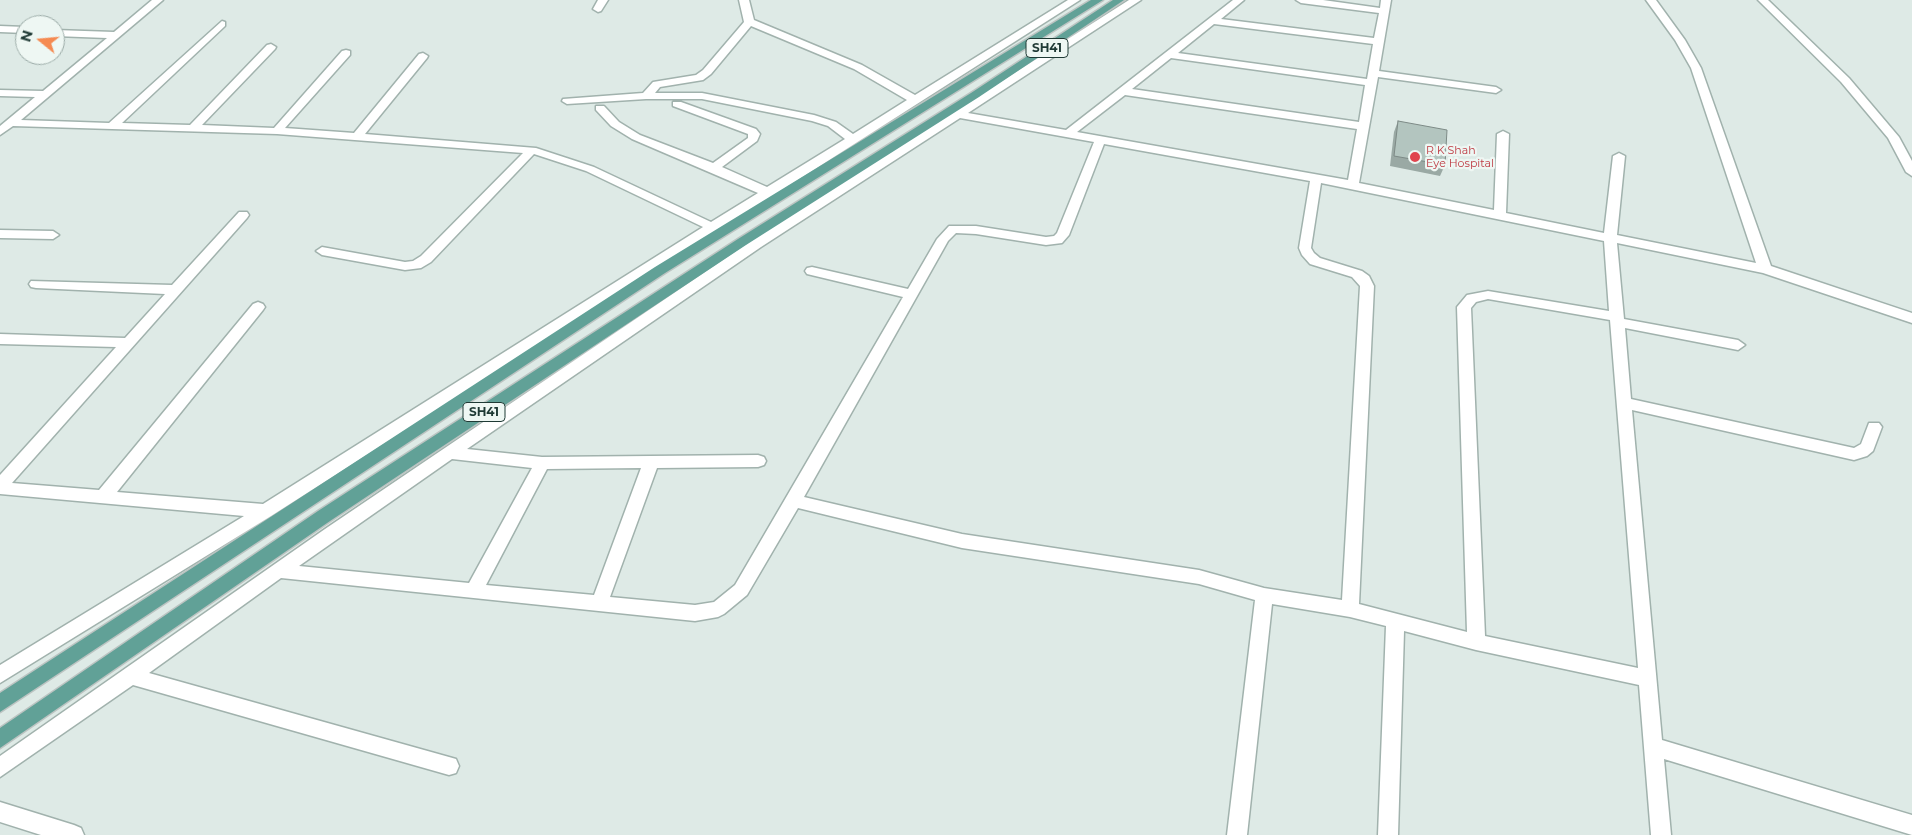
<!DOCTYPE html>
<html>
<head>
<meta charset="utf-8">
<style>
	body { margin:0 }
	#map { position:relative; width:1912px; height:835px; overflow:hidden; background:#deeae6; font-family:Montserrat,sans-serif }
	canvas { display:block }
	.north { position:absolute; left:15px; top:15px; width:50px; height:50px; box-sizing:border-box; background:#eef7f3; border:1px solid #9baba7; border-radius:50%; rotate:287deg; font-size:14px; font-weight:700; line-height:20px; text-align:center; color:#1f3a35 }
	.north::after { content:''; display:block; margin:auto; width:18px; height:22px; background:#f58a51; clip-path:polygon(50% 0,100% 100%,50% 72%,0 100%) }
</style>
</head>
<body>
<div id="map">
<canvas width="1912" height="835"></canvas>
<div class="north">N</div>
</div>
<script>
const c = document.querySelector('canvas').getContext('2d');
c.lineJoin = 'round';
const shape = rows => new Path2D(rows.map(r => 'M' + r).join(''));
function trace(path, color, width, dash) { c.strokeStyle = color; c.lineWidth = width; c.lineCap = dash ? 'butt' : 'round'; c.setLineDash(dash || []); c.stroke(path); }
function fillPath(path, color) { c.fillStyle = color; c.fill(path, 'evenodd'); }
function drawText(font, color, halo, rows, align = 'center') {
  c.font = font + ' Montserrat,sans-serif'; c.lineWidth = 4.5; c.setLineDash([]); c.textBaseline = 'middle'; c.strokeStyle = halo; c.fillStyle = color; for (const [text, x, y, turn = 0] of rows) {
    c.save(); c.translate(x, y); c.rotate((+turn || 0) * Math.PI / 180); c.textAlign = isNaN(turn) ? turn : align; if (halo) c.strokeText(text, 0, 0); c.fillText(text, 0, 0); c.restore();
  }
}
const minor = shape([
	[152,0,163,0,21,120,109,123,222,21,225,22,225,26,122,123,190,125,267,45,271,44,276,47,275,49,202,125,274,128,342,51,346,50,350,51,350,55,285,128,354,133,419,54,423,53,428,56,427,58,365,134,536,148,594,167,711,222,758,193,632,139,611,126,596,110,596,106,604,106,619,122,640,135,713,163,748,138,748,134,673,106,673,102,681,102,756,129,760,134,757,141,722,167,767,187,845,139,828,126,812,121,702,99,646,99,567,104,562,101,563,99,643,93,653,82,696,75,703,70,744,22,739,0,749,0,754,20,862,65,915,95,1068,0,1080,0,271,516,0,683,0,665,244,516,0,494,0,475,116,347,0,344,0,334,125,338,165,294,36,288,31,287,29,284,31,281,172,285,239,212,247,212,249,215,247,218,12,483,99,490,253,304,258,302,263,304,265,307,263,310,117,492,263,504,703,227,586,171,534,154,431,262,421,268,405,270,322,255,316,251,322,247,405,262,413,261,421,256,523,153,277,134,13,126,0,135,0,126,35,97,0,96,0,90,43,91,107,38,55,36,55,30,114,32,152,0],
	[751,26,854,69,907,100,853,134,836,122,814,115,702,93,655,93,660,87,703,80,711,74,751,26],
	[598,0,608,0,601,11,598,12,593,9,598,0],
	[1129,0,1141,0,968,113,1066,130,1233,0,1244,0,1221,19,1374,38,1379,13,1301,3,1296,0,1323,0,1380,8,1381,0,1391,0,1379,71,1496,87,1501,90,1496,93,1378,77,1359,183,1494,210,1497,134,1503,131,1509,134,1506,213,1604,233,1613,156,1619,153,1625,156,1617,235,1756,263,1691,68,1675,40,1646,0,1656,0,1685,40,1701,68,1771,266,1912,313,1912,323,1763,273,1617,243,1624,319,1738,340,1745,345,1738,350,1625,328,1631,399,1854,448,1861,444,1869,423,1879,423,1882,427,1873,451,1867,456,1854,460,1632,410,1662,740,1912,815,1912,835,1664,759,1671,835,1651,835,1639,685,1476,650,1404,631,1398,835,1378,835,1386,626,1350,617,1272,604,1247,835,1227,835,1255,600,1199,584,962,548,798,508,747,595,724,614,718,617,695,621,281,578,149,673,449,757,456,759,459,766,456,773,449,775,133,685,0,777,0,756,325,529,751,241,1129,0],
	[1214,24,1373,44,1367,79,1178,53,1214,24],
	[1171,58,1365,85,1359,122,1132,89,1171,58],
	[1125,95,1357,129,1348,180,1077,132,1125,95],
	[960,118,1094,142,1057,233,1054,236,1046,237,976,226,949,226,937,239,908,289,812,267,807,268,805,271,807,274,903,297,735,585,714,602,695,605,610,597,657,468,758,467,764,465,766,461,764,457,758,455,542,457,467,449,761,247,960,118],
	[1104,144,1310,181,1299,248,1302,255,1310,264,1352,277,1360,286,1342,600,1264,588,1199,570,962,534,804,497,948,241,956,233,976,234,1046,245,1062,243,1069,235,1104,144],
	[1321,183,1604,241,1609,311,1488,291,1467,295,1457,307,1467,632,1359,604,1374,286,1369,276,1362,271,1320,258,1314,253,1311,248,1321,183],
	[1488,299,1610,320,1638,668,1485,636,1471,308,1476,302,1488,299],
	[452,459,532,468,469,583,299,566,452,459],
	[641,468,594,595,486,585,547,469,641,468],
	[1758,0,1768,0,1849,78,1899,137,1912,161,1912,176,1906,172,1888,138,1841,82,1758,0],
	[0,26,25,27,25,33,0,32,0,26],
	[0,230,53,231,59,235,53,239,0,238,0,230],
	[0,802,74,825,81,828,84,835,41,835,0,822,0,802]
]);
const major = shape([
	[1091,0,1103,0,665,273,0,712,0,693,655,267,1091,0],
	[1113,0,1124,0,979,97,746,245,330,521,0,748,0,728,318,511,738,239,971,93,1113,0]
]);
trace(minor, '#a1b2ad', 3);
trace(major, '#bcc4c2', 3);
fillPath(minor, '#fff');
fillPath(major, '#61a197');
fillPath(shape([
	[1398,121,1445,165,1440,176,1390,166,1394,132]
]), '#9aa9a4');
const building = shape([
	[1398,121,1447,130,1445,165,1394,156,1398,121]
]);
fillPath(building, '#b3c5bf');
trace(building, '#7d8a86', 1);
for (const [x, y, r, color] of [
	[1415,157,6,"#e0444e"]
]) { const dot = new Path2D(); dot.arc(x, y, r, 0, 2 * Math.PI); c.fillStyle = color; c.fill(dot); trace(dot, '#eef7f3', 2); }
drawText('11px', '#be3a42', '#eef7f3', [
	["R K Shah",1426,151],
	["Eye Hospital",1426,164]
], 'left');
for (const [x, y, w] of [
	[1047,48,42],
	[484,412,42]
]) { const box = new Path2D(); box.roundRect(x - w / 2, y - 9.5, w, 19, 4); c.fillStyle = '#eef7f3'; c.fill(box); trace(box, '#1f3a35', 1); }
drawText('bold 12px', '#1f3a35', null, [
	["SH41",1047,48],
	["SH41",484,412]
]);
</script>
</body>
</html>
